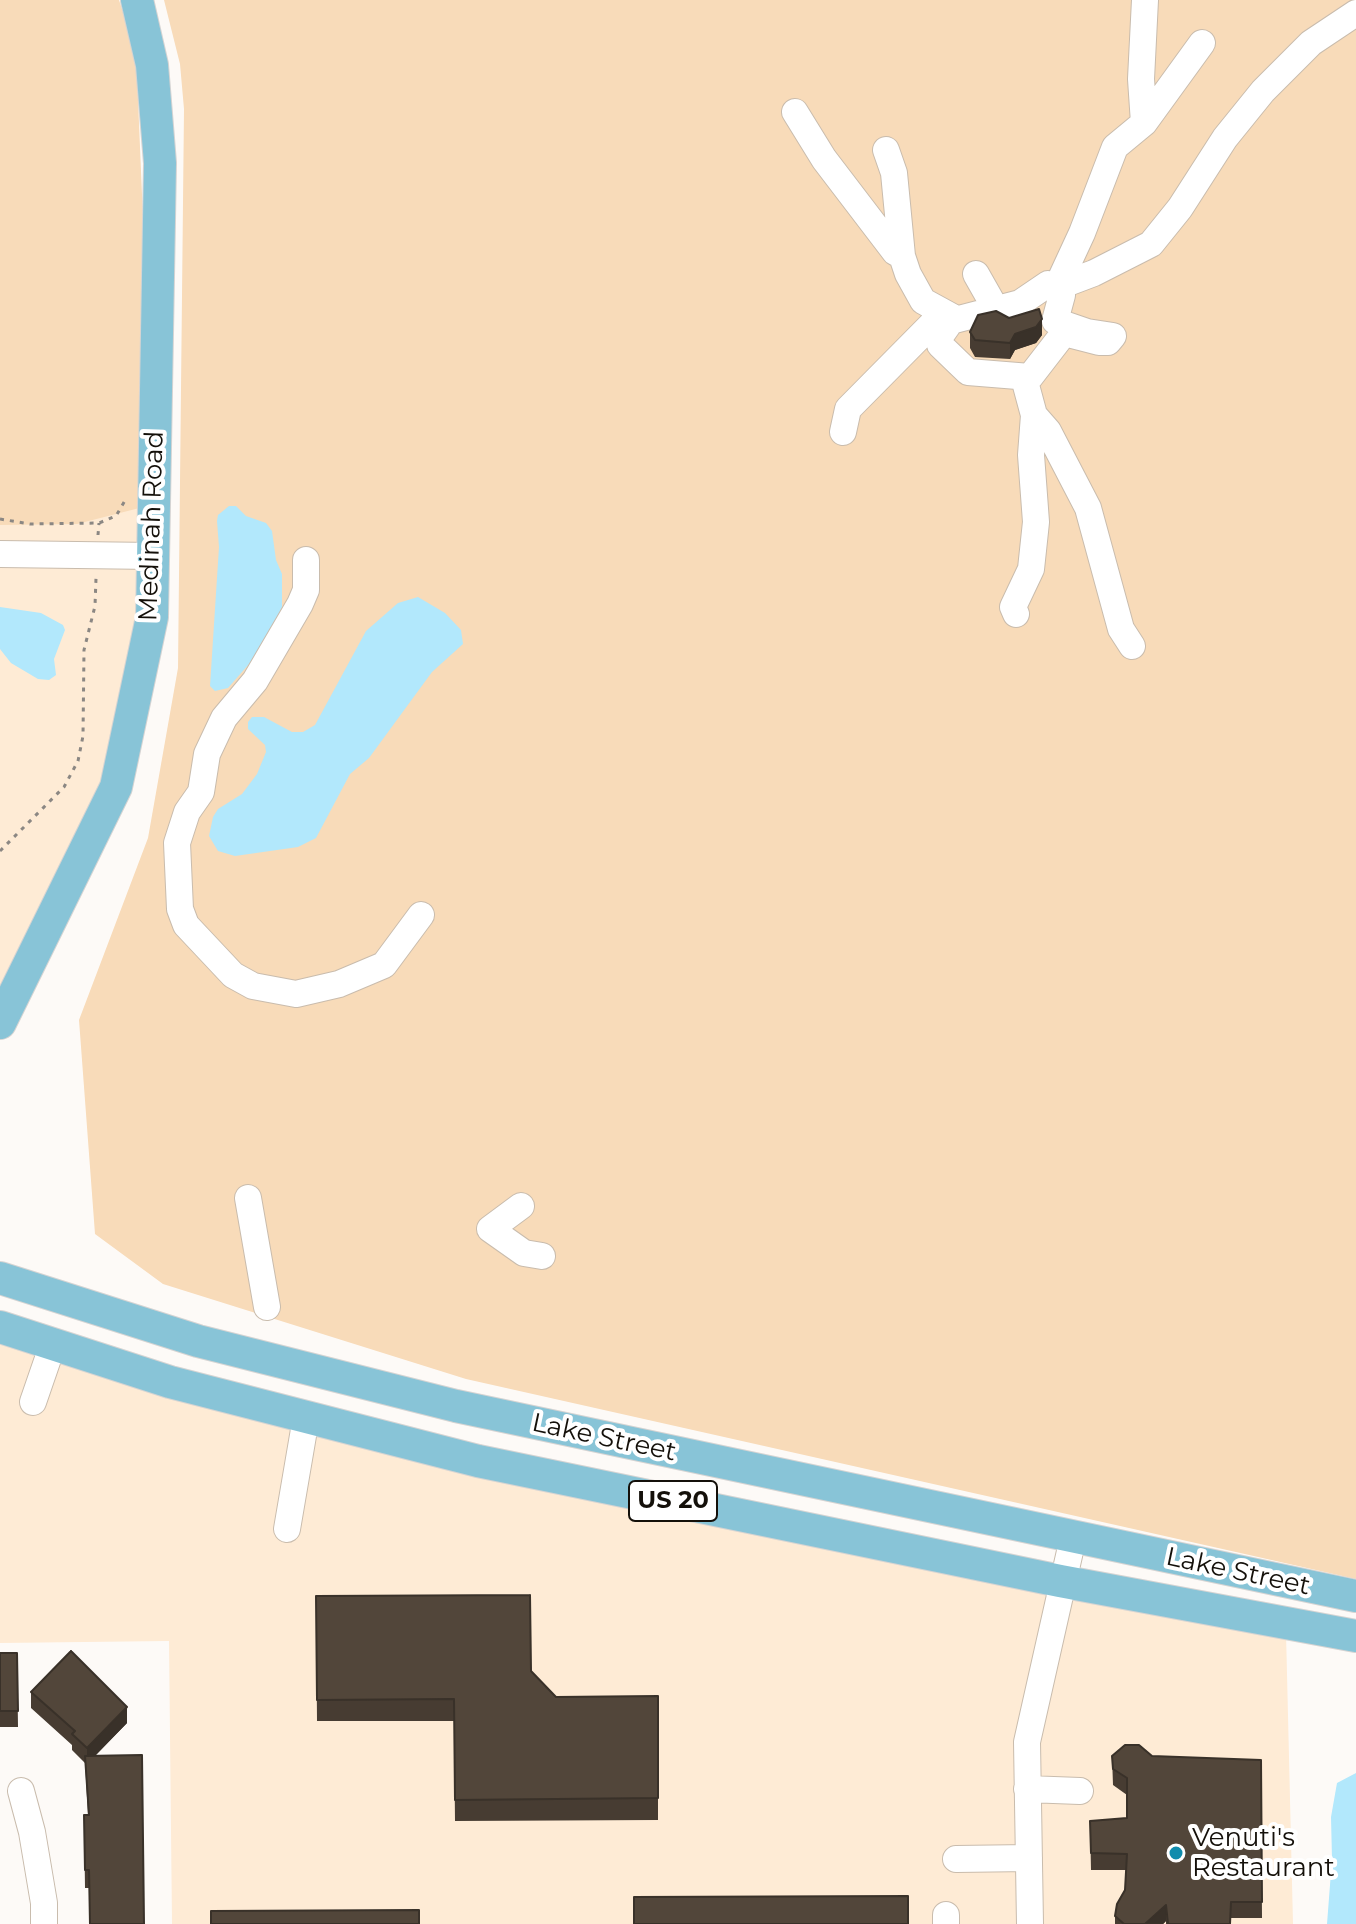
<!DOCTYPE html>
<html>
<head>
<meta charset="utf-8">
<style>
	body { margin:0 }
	canvas { display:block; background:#fdfaf7 }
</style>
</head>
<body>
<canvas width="1356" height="1924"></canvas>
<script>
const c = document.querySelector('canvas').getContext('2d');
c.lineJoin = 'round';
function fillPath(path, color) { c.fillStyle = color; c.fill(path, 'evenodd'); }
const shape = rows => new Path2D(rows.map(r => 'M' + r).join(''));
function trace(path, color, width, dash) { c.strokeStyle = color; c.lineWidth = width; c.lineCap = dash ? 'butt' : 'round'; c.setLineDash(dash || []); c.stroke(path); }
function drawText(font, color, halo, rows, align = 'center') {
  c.font = font + ' Montserrat,sans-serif'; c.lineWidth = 8; c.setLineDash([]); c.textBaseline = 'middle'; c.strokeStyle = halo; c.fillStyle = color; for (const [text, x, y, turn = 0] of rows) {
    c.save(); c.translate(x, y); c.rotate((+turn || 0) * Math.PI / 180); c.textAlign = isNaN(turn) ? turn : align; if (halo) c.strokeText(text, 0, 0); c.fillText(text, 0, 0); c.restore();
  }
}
fillPath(shape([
	[145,507,144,589,106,778,0,995,0,522],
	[0,1333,1054,1587,1019,1924,172,1924,169,1641,0,1643],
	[1066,1591,1286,1632,1293,1924,1035,1924,1034,1746]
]), '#feebd5');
fillPath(shape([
	[0,0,119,0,136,52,155,504,77,524,0,525],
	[164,0,1356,0,1356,1579,466,1379,163,1284,95,1234,79,1020,148,838,178,668,184,109,180,64]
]), '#f8dbb9');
fillPath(shape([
	[229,506,236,506,246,516,266,523,272,531,276,560,282,574,282,607,263,648,228,688,215,691,210,686,219,547,217,521,218,515],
	[418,597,445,613,461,630,463,644,432,672,369,758,350,774,316,838,298,847,235,856,218,851,209,836,213,817,218,809,242,794,257,774,266,752,265,745,248,729,248,722,252,717,264,717,292,732,303,732,315,725,366,631,398,603],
	[0,607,41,613,63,625,65,630,54,659,56,675,49,680,38,679,11,663,0,649],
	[1356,1773,1356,1924,1327,1924,1332,1859,1331,1817,1337,1783]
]), '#b2e8fc');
const minor = shape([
	[1202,43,1144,123,1115,147,1082,233,1057,287,1062,295,1055,321,1087,332,1113,336,1108,342,1099,342,1064,333,1030,377,968,372,940,345,939,338,951,321,1020,303,1048,284,1057,287,1094,273,1151,244,1180,208,1225,138,1263,91,1311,43,1356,13],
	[795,112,824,159,895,252,902,256],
	[1144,123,1141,79,1145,0],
	[886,150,894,173,902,256,908,274,923,301,956,319],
	[976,274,993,304,992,312],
	[1034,415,1048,431,1088,508,1121,629,1132,646],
	[843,432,848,409,942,314],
	[0,554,154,556],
	[306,560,306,590,300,604,255,681,224,718,207,754,201,792,187,812,177,843,180,909,186,925,233,975,253,986,296,994,339,984,384,965,421,915],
	[1016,614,1013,607,1031,569,1036,522,1031,455,1034,415,1024,378],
	[248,1198,267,1307],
	[521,1206,490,1229,524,1253,542,1256],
	[33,1402,53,1344],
	[287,1529,306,1418],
	[1027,1789,1080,1791],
	[21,1791,32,1832,44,1903,44,1924],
	[956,1859,1029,1858],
	[946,1915,946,1924],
	[1030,1924,1027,1742,1073,1538]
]);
const major = shape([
	[0,1023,116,787,152,617,160,163,152,65,137,0],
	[0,1278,198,1341,456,1406,1356,1596],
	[0,1327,170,1382,478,1461,1060,1581,1356,1636]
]);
trace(minor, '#c9bcad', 28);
trace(major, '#d5d4d3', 34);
trace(shape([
	[0,519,30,524,99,523,116,516,127,497],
	[98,535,99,523],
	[0,851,64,787,78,761,83,736,84,650,95,606,96,578]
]), '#8b8783', 3, [4, 6]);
trace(minor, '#fff', 26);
trace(major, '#88c4d7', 32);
fillPath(shape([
	[970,332,1042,335,1036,343,1015,350,1010,359,975,357,970,348],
	[316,1596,556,1697,658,1696,658,1820,455,1821,454,1721,317,1721],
	[0,1653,17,1653,18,1727,0,1727],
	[31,1692,127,1723,95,1756,89,1888,85,1888,84,1815,88,1815,85,1763,72,1750,72,1745,31,1708],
	[1112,1756,1261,1760,1262,1918,1231,1918,1231,1924,1166,1924,1166,1921,1163,1924,1115,1924,1115,1916,1125,1890,1126,1870,1091,1870,1090,1821,1127,1818,1127,1795,1113,1785]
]), '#473c32');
fillPath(shape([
	[1042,319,1042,335,1036,343,1015,350,1010,359,1010,343,1015,334],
	[127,1707,127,1723,87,1764,87,1748],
	[1166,1905,1166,1921,1163,1924,1145,1924]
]), '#393129');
const building = shape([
	[1039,309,1042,319,1036,327,1015,334,1010,343,975,340,970,332,978,315,996,311,1009,318,1039,309],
	[530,1595,531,1671,556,1697,658,1696,658,1798,455,1800,454,1699,317,1700,316,1596,530,1595],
	[71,1651,127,1707,87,1748,72,1734,75,1731,31,1692,71,1651],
	[0,1653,17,1653,18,1711,0,1711,0,1653],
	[1125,1745,1139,1745,1152,1756,1261,1760,1262,1902,1231,1902,1230,1924,1168,1924,1166,1905,1145,1924,1124,1924,1115,1916,1117,1904,1125,1890,1127,1854,1091,1853,1090,1821,1127,1818,1127,1778,1113,1769,1112,1756,1125,1745],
	[142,1755,144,1924,90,1924,89,1870,85,1870,84,1815,89,1815,85,1756,142,1755],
	[908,1896,908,1924,634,1924,634,1897,908,1896],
	[419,1910,419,1924,211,1924,211,1911,419,1910]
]);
fillPath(building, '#52463a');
trace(building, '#393129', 2);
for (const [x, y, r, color] of [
	[1176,1853,8,"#108cad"]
]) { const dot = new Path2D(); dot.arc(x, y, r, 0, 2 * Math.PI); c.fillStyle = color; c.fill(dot); trace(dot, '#fff', 3); }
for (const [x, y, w] of [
	[673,1501,88]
]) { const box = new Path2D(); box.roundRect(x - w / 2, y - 20, w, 40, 6); c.fillStyle = '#fff'; c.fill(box); trace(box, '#14100a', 2); }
drawText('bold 24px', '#14100a', null, [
	["US 20",673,1501]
]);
drawText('26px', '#14100a', '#fff', [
	["Medinah Road",152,526,-88],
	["Lake Street",604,1438,12],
	["Lake Street",1238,1572,12]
]);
drawText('26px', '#14100a', '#fff', [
	["Venuti's",1192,1838],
	["Restaurant",1192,1868]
], 'left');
</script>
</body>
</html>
